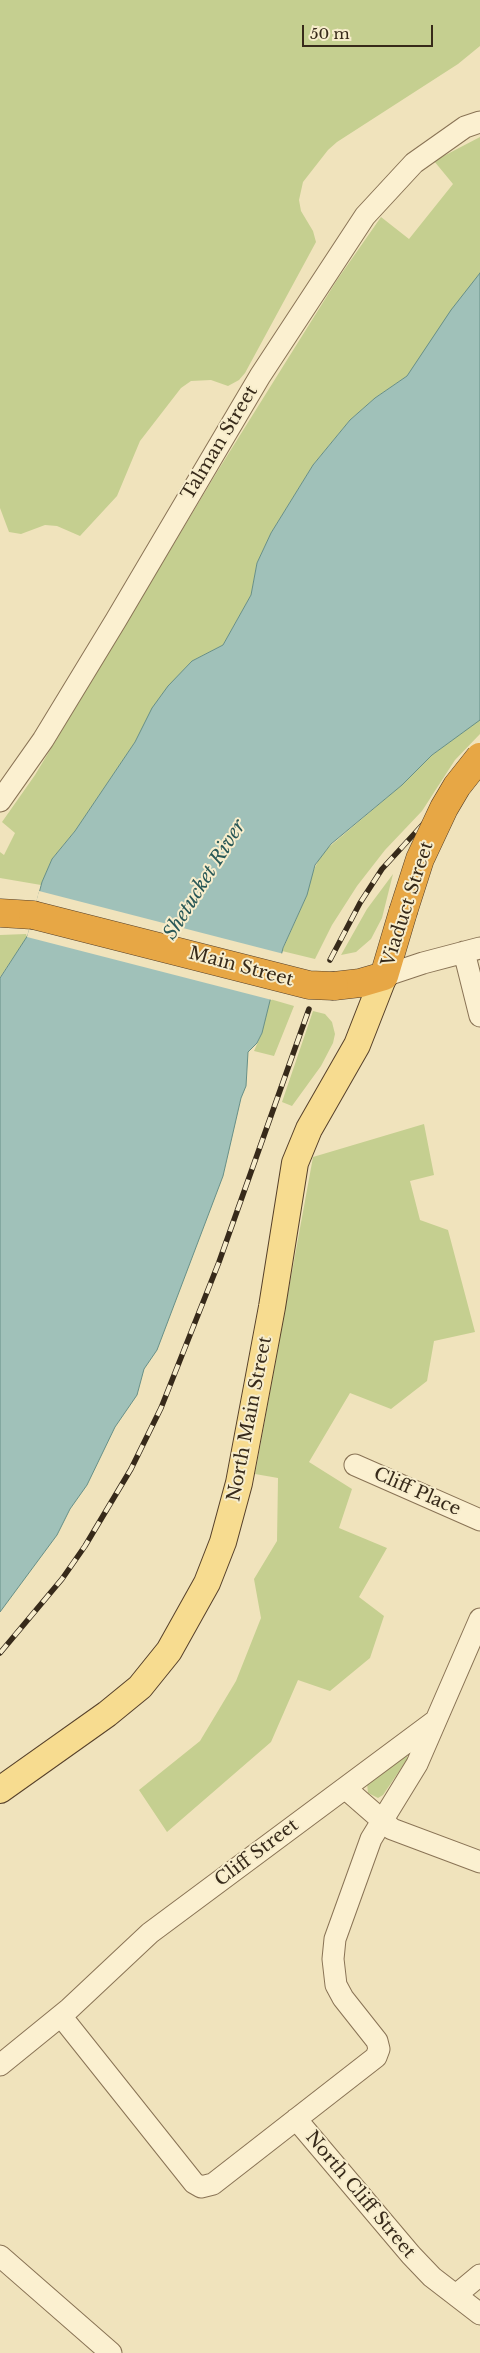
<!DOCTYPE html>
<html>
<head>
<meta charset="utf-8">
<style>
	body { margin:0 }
	#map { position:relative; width:480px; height:2353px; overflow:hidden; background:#f0e3bc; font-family:"Libre Baskerville",serif }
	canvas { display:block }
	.scale { position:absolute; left:302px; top:25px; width:131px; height:22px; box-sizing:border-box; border:2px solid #372a1a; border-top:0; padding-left:6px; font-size:15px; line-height:18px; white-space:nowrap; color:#372a1a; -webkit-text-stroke:4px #f7edcc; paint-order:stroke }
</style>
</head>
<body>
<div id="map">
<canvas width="480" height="2353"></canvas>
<div class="scale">50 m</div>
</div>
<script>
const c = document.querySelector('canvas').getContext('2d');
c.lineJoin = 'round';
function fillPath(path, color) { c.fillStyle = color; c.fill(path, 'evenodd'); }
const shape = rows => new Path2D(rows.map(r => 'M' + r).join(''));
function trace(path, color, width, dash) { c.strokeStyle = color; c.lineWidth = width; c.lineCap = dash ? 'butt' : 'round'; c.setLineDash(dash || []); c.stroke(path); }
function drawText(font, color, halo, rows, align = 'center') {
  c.font = font + ' "Libre Baskerville",serif'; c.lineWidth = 4; c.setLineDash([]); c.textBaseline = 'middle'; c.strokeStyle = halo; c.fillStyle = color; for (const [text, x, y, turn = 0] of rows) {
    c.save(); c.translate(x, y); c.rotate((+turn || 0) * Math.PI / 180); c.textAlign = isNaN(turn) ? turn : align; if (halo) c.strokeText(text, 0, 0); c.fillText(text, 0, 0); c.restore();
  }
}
fillPath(shape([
	[0,0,480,0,480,46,458,64,337,142,328,150,303,182,299,200,301,211,313,231,316,242,245,373,239,380,228,386,211,380,191,381,181,388,140,441,117,496,80,536,57,526,45,525,21,534,9,532,0,508],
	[480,137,480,273,407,376,375,398,350,420,313,465,271,533,257,563,251,595,223,645,192,661,160,697,135,742,75,831,52,859,41,885,0,878,0,852,4,855,15,833,2,822,35,775,217,472,337,280,381,217,409,239,453,184,434,161],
	[480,719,480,734,455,760,422,811,385,850,357,886,332,925,315,959,282,951,307,895,311,876,320,857,329,847,404,783,432,755],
	[393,874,382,918,371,939,356,952,341,955,367,909],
	[26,934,27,937,0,977,0,935],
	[270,999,294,1006,274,1056,254,1051,262,1033],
	[313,1011,325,1014,332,1022,335,1034,333,1043,321,1066,292,1106,282,1102],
	[424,1124,434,1175,410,1181,420,1220,448,1230,475,1332,434,1341,427,1381,391,1409,350,1393,309,1462,352,1489,339,1528,387,1548,359,1597,384,1616,370,1658,330,1691,298,1680,271,1742,167,1832,139,1790,200,1741,236,1681,261,1618,254,1579,277,1541,278,1478,255,1474,313,1157],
	[406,1754,408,1758,383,1795,378,1798,368,1793,367,1783]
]), '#c5cf90');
const water = shape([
	[480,273,480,720,432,755,402,785,331,844,315,865,307,895,283,948,262,1033,257,1043,248,1052,246,1086,241,1098,223,1176,157,1350,144,1369,137,1395,115,1427,87,1485,70,1509,57,1535,0,1612,0,978,28,935,42,882,52,859,75,831,135,742,152,708,168,686,192,661,223,645,251,595,257,563,271,533,313,465,350,420,375,398,407,376,451,310,480,273]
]);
fillPath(water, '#a0c1b9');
trace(water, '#678f87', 1);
fillPath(shape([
	[39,891,284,954,272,1000,27,937]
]), '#f0e3bc');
const minor = shape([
	[0,801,43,740,116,620,260,376,365,216,414,163,465,127,480,122],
	[464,952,480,1016],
	[384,976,423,963,480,948],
	[355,1465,480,1520],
	[345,1788,392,1829,480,1862],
	[61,2016,194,2183,201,2187,213,2184,376,2057,379,2049,377,2041,343,1998,336,1985,333,1959,335,1939,371,1839,417,1764,480,1619],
	[0,2065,69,2009,150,1933,435,1721],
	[296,2119,411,2255,432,2277,480,2314],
	[0,2256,111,2353],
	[456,2295,480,2275]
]);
const major = shape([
	[0,1790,107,1714,140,1687,169,1651,207,1583,223,1542,239,1483,272,1307,295,1163,309,1129,357,1045,384,976]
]);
const highway = shape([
	[0,913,33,915],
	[334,986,360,983,384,976,403,912]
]);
trace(minor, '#897355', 23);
trace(major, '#56402a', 28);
trace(highway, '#56402a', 29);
trace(minor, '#fbf0d0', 21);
trace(major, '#f7dc90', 26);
trace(highway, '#e7a745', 28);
const rail = shape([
	[330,960,360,903,382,869,426,821,480,776],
	[0,1653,62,1579,85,1546,131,1469,161,1408,219,1262,309,1009]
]);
trace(rail, '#372a1a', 5.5);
trace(rail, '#f7edcc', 4, [11]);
const highwayBridge = shape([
	[403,912,420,859,444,808,457,786,480,757],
	[33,915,309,985,334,986]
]);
trace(highwayBridge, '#56402a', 29, []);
trace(highwayBridge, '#e7a745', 28);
drawText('18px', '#372a1a', '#f7edcc', [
	["Talman Street",220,443,-59],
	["Viaduct Street",408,904,-72],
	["Main Street",241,967,15],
	["North Main Street",250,1419,-79],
	["Cliff Place",417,1492,24],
	["Cliff Street",257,1853,-37],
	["North Cliff Street",360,2195,50]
]);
drawText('italic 19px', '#295857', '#f7edcc', [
	["Shetucket River",205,880,-58]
]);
</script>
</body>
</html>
